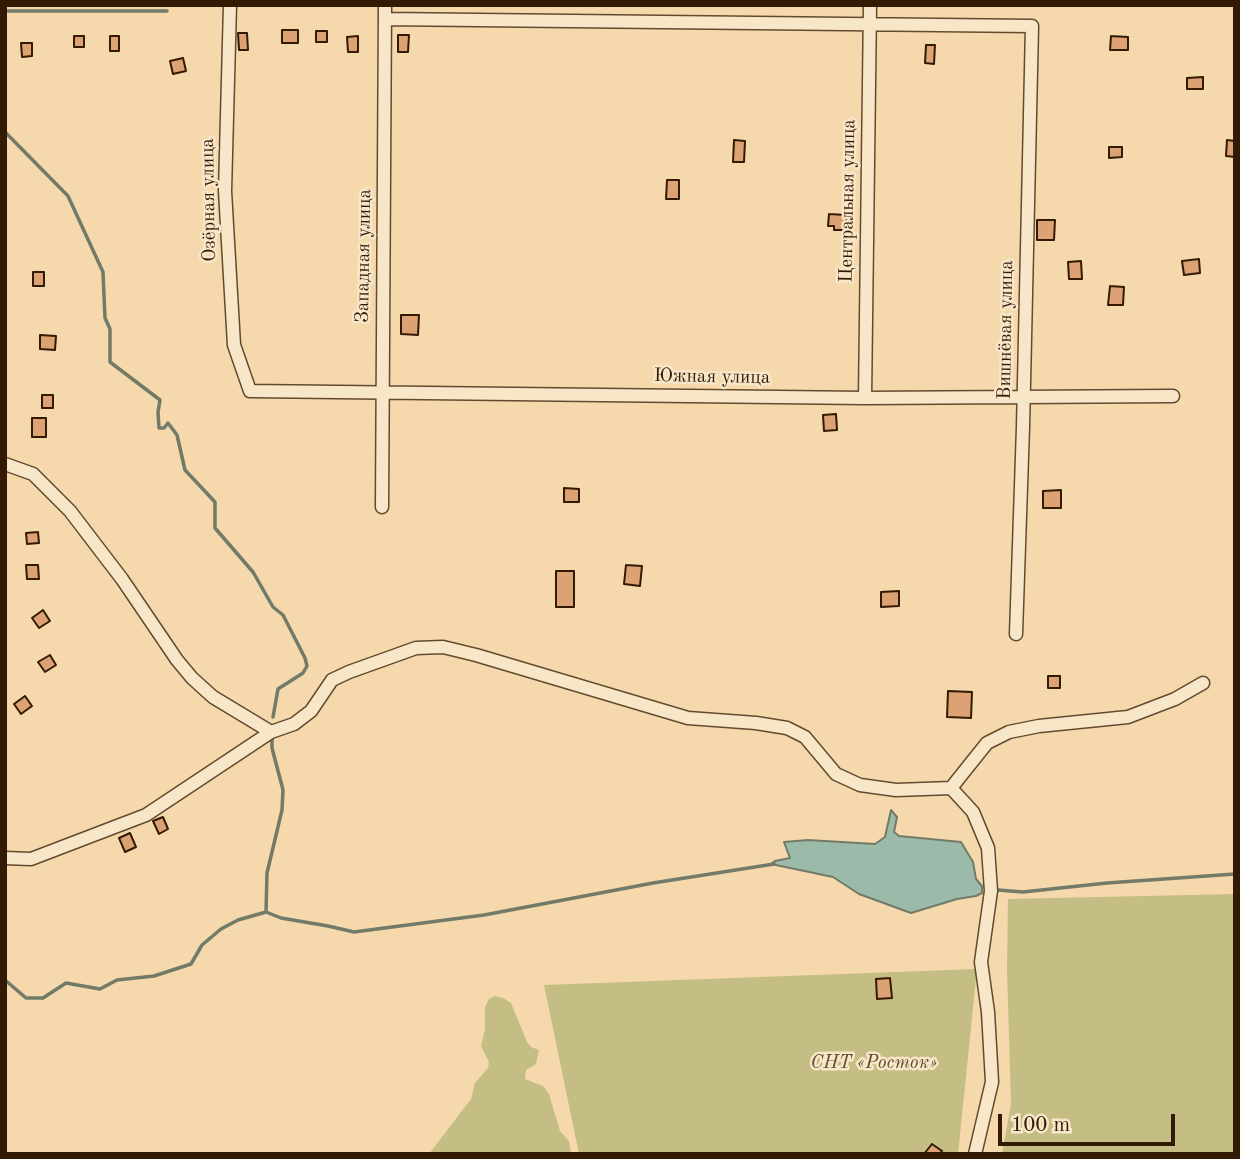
<!DOCTYPE html>
<html>
<head>
<meta charset="utf-8">
<style>
	body { margin:0 }
	#map { position:relative; width:1240px; height:1159px; overflow:hidden; background:#f5d9ac; font-family:"Old Standard TT",serif }
	canvas { display:block }
	.frame { position:absolute; inset:0; border:7px solid #321a04; pointer-events:none }
	.scale { position:absolute; left:998px; top:1114px; width:177px; height:32px; box-sizing:border-box; border:4px solid #321a04; border-top:0; padding-left:9px; font-size:21px; line-height:24px; white-space:nowrap; color:#321a04; -webkit-text-stroke:5px #f8e6c9; paint-order:stroke }
</style>
</head>
<body>
<div id="map">
<canvas width="1240" height="1159"></canvas>
<div class="frame"></div>
<div class="scale">100 m</div>
</div>
<script>
const c = document.querySelector('canvas').getContext('2d');
c.lineJoin = 'round';
function fillPath(path, color) { c.fillStyle = color; c.fill(path, 'evenodd'); }
const shape = rows => new Path2D(rows.map(r => 'M' + r).join(''));
function trace(path, color, width, dash) { c.strokeStyle = color; c.lineWidth = width; c.lineCap = dash ? 'butt' : 'round'; c.setLineDash(dash || []); c.stroke(path); }
function drawText(font, color, halo, rows, align = 'center') {
  c.font = font + ' "Old Standard TT",serif'; c.lineWidth = 5; c.setLineDash([]); c.textBaseline = 'middle'; c.strokeStyle = halo; c.fillStyle = color; for (const [text, x, y, turn = 0] of rows) {
    c.save(); c.translate(x, y); c.rotate((+turn || 0) * Math.PI / 180); c.textAlign = isNaN(turn) ? turn : align; if (halo) c.strokeText(text, 0, 0); c.fillText(text, 0, 0); c.restore();
  }
}
fillPath(shape([
	[1235,894,1235,1154,1002,1154,1011,1104,1007,969,1008,899],
	[977,969,958,1154,579,1154,544,985],
	[495,996,503,998,511,1003,527,1042,531,1047,539,1050,536,1064,526,1070,525,1079,543,1086,549,1094,560,1131,569,1141,571,1154,429,1154,471,1099,475,1083,488,1068,489,1062,481,1046,485,1029,485,1007,489,999]
]), '#c4bd84');
const water = shape([
	[891,810,897,817,894,832,899,836,961,842,973,862,976,879,982,886,982,893,976,896,957,899,911,913,859,894,833,877,771,864,775,861,790,858,784,842,808,840,875,844,885,837,891,810]
]);
fillPath(water, '#9cbaaa');
trace(water, '#727a68', 2);
trace(shape([
	[8,11,167,11],
	[5,132,68,196,103,272,105,318,110,329,110,362,160,400,158,412,159,428,164,428,168,423,177,435,185,470,215,502,215,528,253,572,273,607,283,615,305,658,307,666,303,673,278,689,273,717],
	[998,890,1023,892,1107,883,1235,874],
	[266,912,267,873,282,810,283,790,272,748,272,736],
	[5,980,26,998,43,998,66,983,100,989,117,980,154,976,191,964,202,945,221,929,238,920,266,912,281,918,328,926,354,932,484,915,653,883,774,864]
]), '#727a68', 3.5);
const building = shape([
	[282,30,298,30,298,43,282,43,282,30],
	[316,31,327,31,327,42,316,42,316,31],
	[238,33,247,33,248,50,239,50,238,33],
	[398,35,409,35,408,52,398,52,398,35],
	[74,36,84,36,84,47,74,47,74,36],
	[110,36,119,36,119,51,110,51,110,36],
	[358,36,358,52,348,52,347,37,358,36],
	[1111,36,1128,37,1128,50,1110,50,1111,36],
	[21,43,32,43,32,56,22,57,21,43],
	[926,45,935,45,934,64,925,63,926,45],
	[183,58,186,71,173,74,170,61,183,58],
	[1203,77,1203,89,1187,89,1187,78,1203,77],
	[734,140,745,141,744,162,733,162,734,140],
	[1227,140,1235,141,1235,157,1226,156,1227,140],
	[1109,147,1122,147,1122,157,1109,158,1109,147],
	[667,180,679,180,679,199,666,199,667,180],
	[829,214,846,215,846,230,834,230,834,226,828,226,829,214],
	[1037,220,1055,220,1054,240,1037,240,1037,220],
	[1199,259,1200,273,1184,275,1182,261,1199,259],
	[1081,261,1082,279,1069,279,1068,262,1081,261],
	[33,272,44,272,44,286,33,286,33,272],
	[1110,286,1124,287,1123,305,1108,305,1110,286],
	[401,315,419,315,418,335,401,334,401,315],
	[40,335,56,336,55,350,40,349,40,335],
	[42,395,53,395,53,408,42,408,42,395],
	[836,414,837,430,824,431,823,415,836,414],
	[32,418,46,418,46,437,32,437,32,418],
	[564,488,579,489,579,502,564,502,564,488],
	[1061,490,1061,508,1043,508,1043,491,1061,490],
	[38,532,39,543,27,544,26,533,38,532],
	[26,565,38,565,39,579,27,579,26,565],
	[626,565,642,566,640,586,624,584,626,565],
	[556,571,574,571,574,607,556,607,556,571],
	[899,591,899,606,881,607,881,592,899,591],
	[43,610,50,621,39,628,32,618,43,610],
	[50,655,56,665,45,672,38,662,50,655],
	[1048,676,1060,676,1060,688,1048,688,1048,676],
	[948,691,972,692,971,718,947,717,948,691],
	[25,696,32,706,21,714,14,704,25,696],
	[163,817,168,829,159,834,153,821,163,817],
	[130,833,136,847,125,852,119,838,130,833],
	[890,978,892,998,877,999,876,979,890,978],
	[932,1144,942,1151,940,1154,924,1154,932,1144]
]);
fillPath(building, '#dda273');
trace(building, '#321a04', 2);
const minor = shape([
	[230,5,225,191,234,345,250,391,865,398,1173,396],
	[385,19,1032,26,1023,427,1016,634],
	[865,398,870,5],
	[5,464,33,474,70,511,122,579,177,660,192,678,213,697,271,732],
	[382,507,385,5],
	[951,788,987,743,1009,732,1039,726,1128,717,1175,699,1203,683],
	[5,858,31,859,146,815,271,732,294,724,311,711,332,680,349,672,416,648,443,647,476,655,688,718,756,723,787,728,805,737,836,774,860,785,896,790,951,788,973,812,988,848,991,891,981,962,988,1012,992,1082,975,1154]
]);
trace(minor, '#634a2e', 15);
trace(minor, '#f8e6c9', 12);
drawText('19px', '#321a04', '#f8e6c9', [
	["Озёрная улица",209,200,-91],
	["Центральная улица",848,201,-89],
	["Западная улица",364,256,-89],
	["Вишнёвая улица",1006,330,-89],
	["Южная улица",712,377,1]
]);
drawText('italic 19px', '#5e4b2a', '#f8e6c9', [
	["СНТ «Росток»",874,1063]
]);
</script>
</body>
</html>
